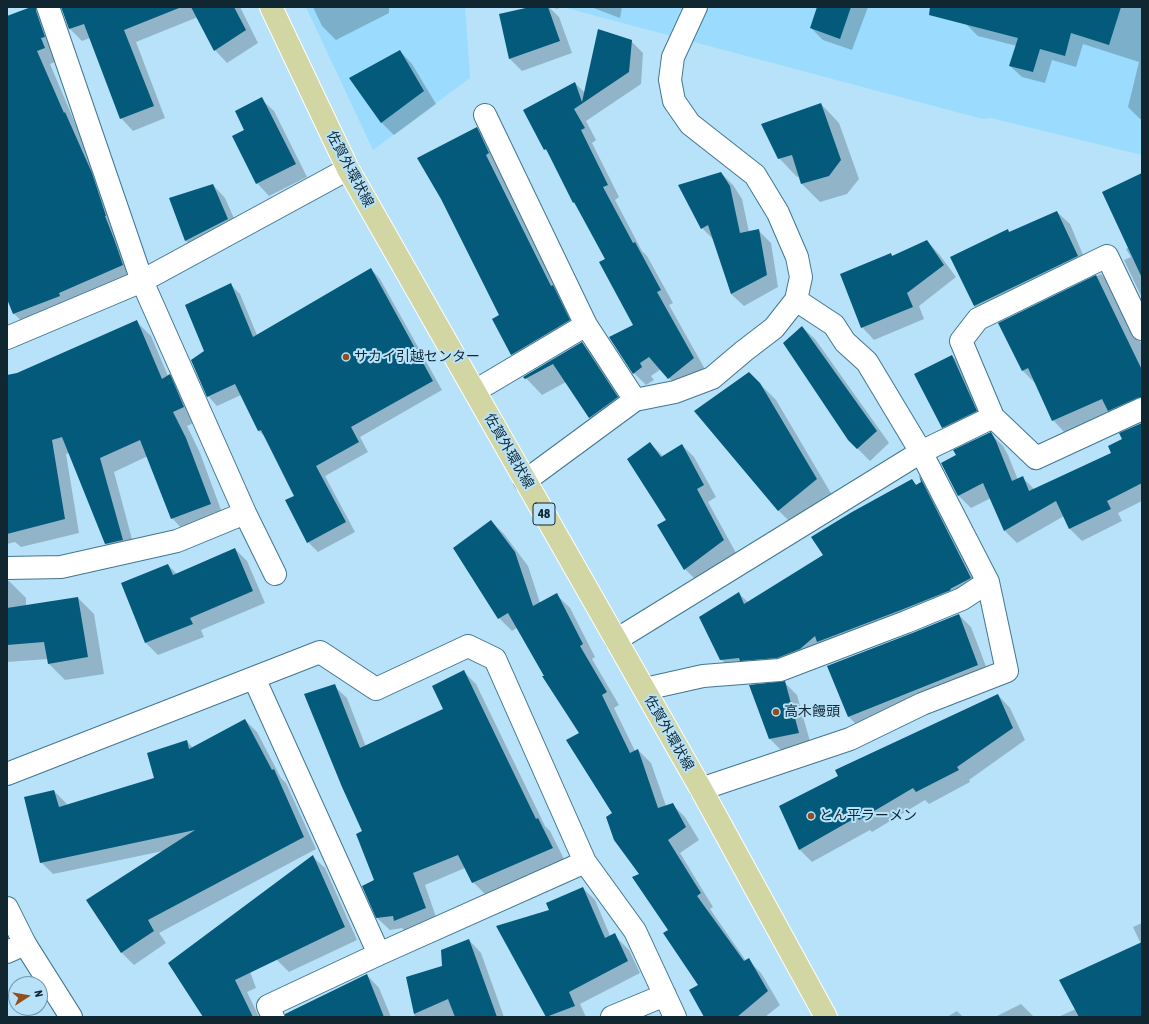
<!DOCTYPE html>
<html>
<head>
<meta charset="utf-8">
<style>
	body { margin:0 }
	#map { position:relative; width:1149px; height:1024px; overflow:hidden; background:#b7e2fa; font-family:"Asap Condensed",sans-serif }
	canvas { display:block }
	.frame { position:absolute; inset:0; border:8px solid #102631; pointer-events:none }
	.north { position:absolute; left:8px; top:976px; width:40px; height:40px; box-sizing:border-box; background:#b7e2fa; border:1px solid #7497aa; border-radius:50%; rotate:78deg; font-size:11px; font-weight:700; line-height:16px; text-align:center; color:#102631 }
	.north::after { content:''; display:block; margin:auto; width:14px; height:18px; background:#914e1f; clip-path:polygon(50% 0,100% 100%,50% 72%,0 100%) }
</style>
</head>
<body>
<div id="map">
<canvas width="1149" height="1024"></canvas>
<div class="frame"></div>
<div class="north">N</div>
</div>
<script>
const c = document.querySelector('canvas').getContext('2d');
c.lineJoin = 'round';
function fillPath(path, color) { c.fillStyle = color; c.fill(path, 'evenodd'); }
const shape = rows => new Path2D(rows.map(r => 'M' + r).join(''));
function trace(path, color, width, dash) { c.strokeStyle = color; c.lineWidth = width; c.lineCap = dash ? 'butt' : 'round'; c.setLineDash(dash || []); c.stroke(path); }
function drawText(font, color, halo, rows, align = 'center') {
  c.font = font + ' "Asap Condensed","Noto Sans JP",sans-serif'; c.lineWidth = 4; c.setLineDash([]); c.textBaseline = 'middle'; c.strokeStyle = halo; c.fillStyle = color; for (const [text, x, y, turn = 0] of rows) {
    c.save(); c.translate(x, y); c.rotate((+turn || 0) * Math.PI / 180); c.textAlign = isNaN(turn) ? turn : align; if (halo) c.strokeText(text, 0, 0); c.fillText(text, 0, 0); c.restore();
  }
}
fillPath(shape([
	[306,7,465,7,470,78,373,150],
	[563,7,1142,7,1142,155,991,118,983,119]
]), '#9bdbfd');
fillPath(shape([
	[34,7,36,7,49,20,57,61,50,64,75,123,78,126,136,278,27,326,13,313,7,296,7,17],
	[62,7,240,7,258,43,227,63,215,50,198,17,136,42,165,118,133,131,121,118,90,38,82,41,70,29],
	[313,7,389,7,389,13,336,40,322,26],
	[535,7,549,7,559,17,572,53,522,71,510,59,500,14],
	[550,7,557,7,558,9],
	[591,7,622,7,620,18],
	[818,7,868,7,852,50,823,40,811,28],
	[971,7,1142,7,1142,119,1140,119,1128,107,1139,62,1083,44,1076,67,1052,60,1045,83,1022,77,1010,66,1017,46,978,36,966,24],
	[631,41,643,53,641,84,586,121,596,140,592,143,619,197,615,200,642,251,647,256,673,303,669,305,706,371,681,391,661,369,651,376,654,380,646,385,634,373,635,325,606,260,577,206,573,202,550,154,545,149,575,83,585,93],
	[400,51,412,64,436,104,394,135,382,123,350,79],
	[261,99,274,111,307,177,269,196,257,183,246,130],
	[821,104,839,123,859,179,847,194,820,202,802,184,799,176,797,177,779,158],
	[477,128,494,145,586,338,529,372,512,354,500,316],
	[721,173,733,185,742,199,749,232,759,231,771,243,778,287,744,306,731,294,715,241,702,228],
	[1142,175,1142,298,1124,260,1131,257,1126,249,1129,247],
	[213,185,225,198,240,232,199,253,186,241,171,198],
	[1057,212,1070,224,1089,269,987,318,974,306,1008,231,1010,233],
	[927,241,939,254,956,277,919,306,924,319,874,340,862,327,891,254,893,257],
	[371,269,380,279,442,390,360,437,368,452,325,476,355,532,318,552,308,542,296,496,266,438,259,431,241,395,217,406,208,396,206,351,231,285,240,294,257,335],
	[1101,274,1114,287,1141,343,1142,342,1142,415,1066,434,1053,420,1036,384,1023,371,999,324],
	[137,322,151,336,168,376,170,375,183,389,198,421,187,426,200,453,224,518,186,533,172,518,148,456,114,472,136,554,120,558,106,544,69,453,66,454,79,533,21,547,15,542,7,544,7,376,17,374],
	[802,327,815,339,889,443,870,461,849,440],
	[582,343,599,360,634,414,607,434,590,417,566,382,542,395,525,377],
	[952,356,965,368,988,423,955,440,943,427],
	[749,373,776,400,832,495,794,526,779,511,696,411],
	[1142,424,1142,501,1118,513,1122,521,1082,541,1070,529,1064,516,1017,543,1005,531,991,498,971,508,959,496,942,464,990,433,1003,446,1008,455,1018,480,1022,477,1035,490,1112,453,1123,440],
	[650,443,663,456,682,445,694,457,716,497,708,502,736,553,697,581,685,569,668,520],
	[921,479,931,489,983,591,914,622,733,672,721,659,739,594,748,602,825,555,912,480,917,486,923,482],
	[491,521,504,534,528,566,540,603,557,595,570,608,595,657,592,659,619,705,614,708,635,751,638,750,651,763,666,806,672,804,685,817,699,840,680,853,713,907,710,909,746,961,748,960,761,973,780,1005,765,1017,706,1017,699,985,641,874,614,813,581,734,545,676,518,627,512,631,499,618],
	[235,549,247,561,265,603,201,630,204,637,158,655,146,643,122,583,168,565,177,574],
	[7,581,9,581,26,598,26,606,78,598,94,614,104,674,65,680,49,664,48,659,7,662],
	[959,615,971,627,990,677,861,729,849,717,828,666],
	[464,672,476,684,545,826,550,831,565,861,485,894,473,882,465,868,425,885,437,920,407,933,402,928,390,930,377,918,375,881,364,831,334,686,347,698,366,747,445,709],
	[785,683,797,695,811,745,782,751,770,739],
	[998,695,1010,708,1025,740,969,780,970,782,929,804,925,800,872,832,870,830,812,862,800,850,780,806],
	[245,720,257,732,281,778,286,783,316,849,159,933,166,943,134,965,121,952,163,851,53,874,41,862,54,791,66,803,67,805,156,778,187,741,193,748],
	[312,856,325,868,357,940,289,972,277,960,248,966,256,988,247,992,259,1017,204,1017],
	[583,888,595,900,611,938,617,938,629,950,640,973,580,1004,586,1017,547,1017,498,927,550,910],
	[1142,923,1142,1015,1140,1017,1058,1017,1076,1009,1141,944,1133,927],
	[469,940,481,953,504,1017,415,1017,407,977,443,966],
	[367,975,379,988,391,1017,317,1017],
	[1021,1004,1034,1017,995,1017],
	[957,1011,963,1017,947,1017]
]), '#0003');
fillPath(shape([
	[31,7,36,7,36,11,45,37,41,38,45,48,37,51,64,113,65,112,92,173,106,216,105,216,114,239,123,265,59,293,60,296,13,314,7,299,7,16],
	[61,7,179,7,179,8,124,30,154,106,120,119,84,24,69,29],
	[191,7,234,7,246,30,214,51],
	[530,7,548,7,560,41,509,59,499,14],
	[817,7,851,7,840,39,810,28],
	[930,7,1121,7,1109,45,1071,33,1065,56,1040,49,1033,72,1009,66,1018,38,929,15],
	[598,29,632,40,629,72,574,109,585,128,581,130,608,185,603,187,633,243,635,242,661,290,657,292,694,358,668,379,649,357,640,363,642,367,633,374,609,337,633,325,599,262,605,259,574,202,573,203,546,149,544,150,523,110,575,82,582,102],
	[400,50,424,91,381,123,349,78],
	[262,97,296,164,256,184,232,136,244,130,235,111],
	[821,103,841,160,829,176,801,184,792,155,778,159,761,124],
	[477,127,489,153,486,155,551,286,553,285,570,320,511,355,492,319,499,315,441,199,417,158],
	[721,172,730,186,740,233,759,229,767,275,731,294,708,225,701,229,678,185],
	[1142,173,1142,278,1102,192],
	[213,184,228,219,185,241,169,198],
	[1057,211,1078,256,974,306,950,257,1008,229,1009,232],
	[927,240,944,265,907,293,913,307,861,328,840,274,891,253,892,256],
	[371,268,433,381,351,427,359,442,316,466,346,522,307,543,285,500,294,496,261,430,258,431,235,384,207,397,191,360,204,351,185,305,231,283,253,337],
	[1096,275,1142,370,1142,397,1137,398,1108,411,1102,399,1052,421,1028,368,1022,371,998,323],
	[137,320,162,379,170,374,184,407,173,412,186,438,211,504,171,519,140,440,100,458,123,540,105,544,62,437,52,440,65,519,7,534,7,375,17,373],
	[802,326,877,431,857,449,848,440,783,343],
	[582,342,618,397,589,418,553,364,525,379,523,377],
	[952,355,977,411,942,428,914,374],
	[749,372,760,383,817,479,778,511,694,411],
	[1142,423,1142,483,1107,501,1111,509,1069,529,1056,501,1004,531,983,483,958,496,941,463,956,455,953,450,991,432,996,441,1012,481,1023,476,1029,491,1111,453,1108,446,1122,439,1119,433],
	[650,442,661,457,682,444,704,485,697,489,724,540,684,570,657,525,666,520,627,459],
	[919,475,971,578,950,589,951,590,901,610,817,642,815,636,800,649,777,658,740,661,739,658,720,660,699,617,739,592,744,604,823,555,811,537,852,512,912,479,916,485,921,482],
	[491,520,515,552,533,606,557,593,583,644,580,646,607,692,602,695,630,753,638,749,658,808,673,803,686,827,668,840,701,893,697,896,744,961,749,958,768,991,737,1017,704,1017,689,990,698,985,663,933,668,930,632,877,639,874,614,840,606,817,612,813,566,740,579,733,542,676,544,676,508,613,498,619,453,548],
	[235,548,253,591,190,618,193,624,145,643,121,583,168,564,173,575],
	[78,597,88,657,48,664,44,642,7,645,7,608],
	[959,614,978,665,848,717,827,666,910,634],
	[464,670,536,819,538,818,553,848,472,883,458,855,413,873,426,908,394,921,393,916,376,918,362,886,374,880,356,834,362,831,342,787,304,694,335,684,360,748,443,709,432,686],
	[785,681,799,733,769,739,749,685],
	[998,694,1013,728,957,767,959,770,916,792,913,788,859,820,857,817,799,850,779,806,838,776,835,770],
	[245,719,272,770,274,769,304,837,148,920,154,931,121,953,86,900,195,830,40,863,24,797,54,790,59,807,154,778,147,753,187,740,189,749],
	[313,855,345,927,235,980,253,1017,203,1017,168,963],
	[583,887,605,938,615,933,628,961,569,992,575,1006,546,1017,496,926,549,910,546,903],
	[469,939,497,1017,455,1017,448,999,414,1014,406,977,442,966,441,950],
	[1142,942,1142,1017,1079,1017,1059,980],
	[367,974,384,1017,285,1017,285,1014]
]), '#035a7b');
const minor = shape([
	[48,7,142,281,348,169],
	[485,115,586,325],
	[7,338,142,281,245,513,275,574],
	[475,391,586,325,635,400],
	[993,417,961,341,978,319,1107,256,1142,329],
	[525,481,635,400,675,392,712,378,744,351,774,328,796,300,801,277,797,257,778,213,755,175,690,124,674,101,670,80,673,57,696,7],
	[7,568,61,567,177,541,245,513],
	[616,640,921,452,993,417,1036,458,1142,409],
	[254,678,379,954],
	[645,689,703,676,780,670,906,622,962,599,988,582],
	[7,774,320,652,376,689,468,646,495,659,585,862,635,931,675,1017],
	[701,789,850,739,922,704,1007,671,988,582,921,452,867,362,845,342,834,325,796,300],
	[7,952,25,944],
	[273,1017,268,1006,379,954,585,862],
	[612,1017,665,995]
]);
const tertiary = shape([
	[7,908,25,944,71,1017]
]);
const primary = shape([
	[271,7,348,169,701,789,826,1017]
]);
trace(minor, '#427791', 24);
trace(tertiary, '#427791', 24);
trace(primary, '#fff', 24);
trace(minor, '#fff', 22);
trace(tertiary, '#fff', 22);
trace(primary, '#d1d6a2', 22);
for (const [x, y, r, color] of [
	[346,357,4,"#914e1f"],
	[776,712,4,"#914e1f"],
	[811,816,4,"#914e1f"]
]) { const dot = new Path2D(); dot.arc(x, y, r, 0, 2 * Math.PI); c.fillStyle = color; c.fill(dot); trace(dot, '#b7e2fa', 1.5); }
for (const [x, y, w] of [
	[544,514,22]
]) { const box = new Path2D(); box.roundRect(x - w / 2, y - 11, w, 22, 3); c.fillStyle = '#b7e2fa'; c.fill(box); trace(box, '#102631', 1); }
drawText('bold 13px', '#102631', null, [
	["48",544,514]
]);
drawText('14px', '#102631', '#b7e2fa', [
	["佐賀外環状線",350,169,62],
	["佐賀外環状線",509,451,60],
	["佐賀外環状線",669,733,60]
]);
drawText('14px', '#102631', '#b7e2fa', [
	["サカイ引越センター",354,357],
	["高木饅頭",784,712],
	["とん平ラーメン",819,816]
], 'left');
</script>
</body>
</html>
